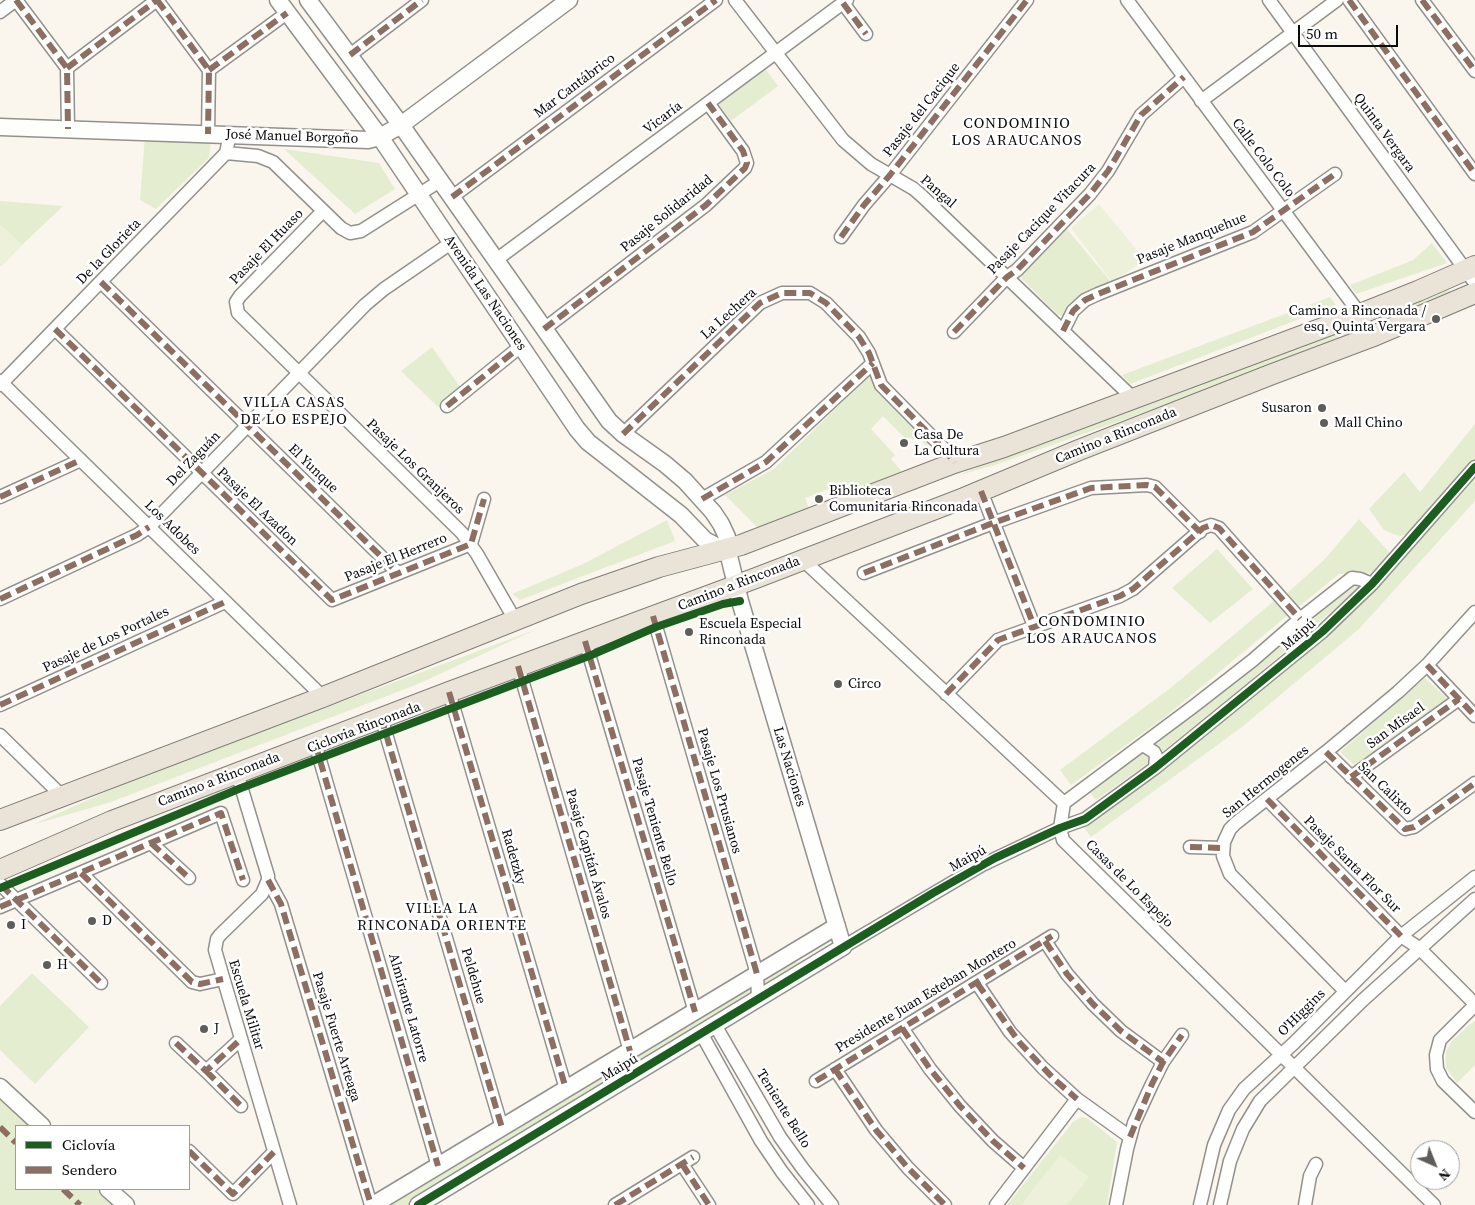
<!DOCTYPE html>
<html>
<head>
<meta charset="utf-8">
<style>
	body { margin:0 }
	#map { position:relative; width:1475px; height:1205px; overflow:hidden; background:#faf6ee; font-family:"Source Serif 4",serif }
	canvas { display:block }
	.legend { position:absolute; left:15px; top:1125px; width:175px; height:65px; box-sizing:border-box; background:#fff; border:1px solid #9d9d9d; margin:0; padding:6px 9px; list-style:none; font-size:15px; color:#0b0b0b }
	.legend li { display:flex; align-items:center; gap:10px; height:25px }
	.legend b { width:25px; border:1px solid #9d9d9d }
	.north { position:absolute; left:1410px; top:1140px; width:50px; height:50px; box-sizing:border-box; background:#fff; border:1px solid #9d9d9d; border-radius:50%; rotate:136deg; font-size:14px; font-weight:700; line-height:20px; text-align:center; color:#0b0b0b }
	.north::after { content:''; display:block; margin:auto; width:18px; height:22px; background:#5f5d5a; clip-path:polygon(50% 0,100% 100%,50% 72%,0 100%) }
	.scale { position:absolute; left:1298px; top:25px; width:100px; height:22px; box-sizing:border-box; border:2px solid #0b0b0b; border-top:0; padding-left:6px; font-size:15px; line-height:18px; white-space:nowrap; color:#0b0b0b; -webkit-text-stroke:4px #fff; paint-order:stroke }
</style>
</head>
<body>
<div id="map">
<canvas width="1475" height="1205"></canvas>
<ul class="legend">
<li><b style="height:6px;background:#1b5e20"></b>Ciclovía</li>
<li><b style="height:6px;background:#8d6e63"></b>Sendero</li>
</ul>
<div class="north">N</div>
<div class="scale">50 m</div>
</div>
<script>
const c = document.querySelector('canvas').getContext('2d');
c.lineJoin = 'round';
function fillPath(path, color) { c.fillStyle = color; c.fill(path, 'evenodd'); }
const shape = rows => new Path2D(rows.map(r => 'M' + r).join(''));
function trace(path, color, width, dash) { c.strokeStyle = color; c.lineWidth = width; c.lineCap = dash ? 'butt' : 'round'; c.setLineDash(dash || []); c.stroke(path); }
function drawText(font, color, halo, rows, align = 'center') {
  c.font = font + ' "Source Serif 4",serif'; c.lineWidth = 5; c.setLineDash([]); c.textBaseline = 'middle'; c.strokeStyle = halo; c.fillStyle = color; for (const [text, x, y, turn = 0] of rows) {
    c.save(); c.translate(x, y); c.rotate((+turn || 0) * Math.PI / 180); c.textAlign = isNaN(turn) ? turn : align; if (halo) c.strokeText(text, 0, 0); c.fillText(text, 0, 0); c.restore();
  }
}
fillPath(shape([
	[764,67,778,86,731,121,717,102],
	[145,135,211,139,209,158,156,209,140,200],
	[284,149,379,163,395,189,355,214],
	[0,201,63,206,0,266],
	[1066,228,1112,283,1064,316,1058,315,1022,279,1022,272],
	[1432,243,1447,263,1356,294,1350,285,1413,260],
	[1446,289,1452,292,1379,323,1377,320,1378,314],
	[1330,297,1336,305,1130,384,1122,375],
	[1347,326,1353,328,1350,337,1120,421,995,465,956,476,1129,407],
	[432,347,460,387,438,407,401,371],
	[869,376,930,441,926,446,917,436,913,440,910,437,907,440,883,416,871,429,895,455,891,459,903,473,833,500,829,489,805,498,809,509,759,529,725,495,774,469],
	[1475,424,1475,459,1411,533,1400,536,1393,534,1384,530,1369,509,1404,472,1420,492],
	[1475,479,1475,501,1359,629,1242,727,1091,837,1082,825,1165,768,1292,666,1369,597],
	[1359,519,1392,555,1375,573,1339,574,1297,608,1285,595,1324,560],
	[667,520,675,541,520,600,512,594,583,564],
	[1217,549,1253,589,1210,623,1172,588],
	[1355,584,1359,588,1251,680,1161,753,1158,747,1154,744,1211,702,1302,624],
	[1274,601,1288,615,1165,717,1071,785,1060,770,1173,686],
	[537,629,418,684,111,802,32,825,137,778],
	[1425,678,1449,700,1354,765,1340,752],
	[1142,752,1150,755,1150,762,1096,800,1089,792],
	[790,962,808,963,765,985,764,981,766,976],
	[32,973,89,1027,35,1084,0,1050,0,1006],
	[749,989,752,990,753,997,409,1205,389,1205],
	[1475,1021,1475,1065,1457,1083,1446,1068,1446,1051,1452,1041,1469,1025],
	[0,1097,32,1126,16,1126,16,1189,100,1189,117,1205,0,1205],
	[1081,1117,1087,1118,1117,1142,1107,1205,1007,1205,1073,1122]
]), '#e5edd0');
fillPath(shape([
	[1099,204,1145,260,1112,282,1071,228],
	[0,224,22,245,2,266,0,263],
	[1060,1155,1089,1177,1067,1205,1021,1205]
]), '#eef1d9');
const minor = shape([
	[16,0,67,68,68,129],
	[157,0,209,70,208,134],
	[735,0,843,140,871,164,914,189,922,196,1134,399],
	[1127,0,1360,314,1371,337],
	[1269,0,1475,283],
	[1349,0,1475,174],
	[1422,0,1475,71],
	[843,3,866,34],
	[0,12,16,0],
	[350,55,422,0],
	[67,68,157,0],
	[209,70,287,13],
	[1201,101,1337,0],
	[226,153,258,156,273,162,341,228,350,233,361,231,440,181],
	[452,197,716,0],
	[323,211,240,296,236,302,238,313,462,533,477,554,515,620],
	[841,237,864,205,890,175,1027,0],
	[496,260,847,0],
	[101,282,398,573],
	[55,329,332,600,471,544,484,499],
	[544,329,706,205,745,168,747,163,743,151,708,103],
	[1063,331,1073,311,1085,300,1098,294,1253,232,1335,174],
	[954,332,1007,277,1017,270,1090,194,1108,171,1141,115,1184,77],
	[0,381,323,697],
	[0,385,226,153,230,134],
	[447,406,521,346],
	[623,434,760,303,782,293,810,293,826,303,859,337,869,353,881,385,947,452,954,463],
	[981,491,1034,626],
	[0,497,81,460],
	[702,499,766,462,873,363],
	[803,560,1064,803],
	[864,573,993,523,1091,488,1147,485,1155,487,1200,532],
	[0,599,137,535,149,527,365,305,384,289,451,243],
	[653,616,757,974,758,998],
	[585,641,695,1012],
	[1427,665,1475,716],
	[518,666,630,1051],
	[449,692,566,1089],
	[946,694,998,640,1120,596,1133,589,1203,528,1211,525,1219,528,1300,619],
	[0,705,225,602],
	[381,717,502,1128],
	[0,735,62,796],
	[315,743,438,1166],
	[1143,745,1154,752,1156,756,1155,768],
	[1326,752,1405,829,1414,827,1475,783],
	[237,773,268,876,268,880,262,894,220,935,217,939,215,950,290,1205],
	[1351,777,1459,699],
	[1267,799,1401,936,1419,948,1475,1004],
	[1064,803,1060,828,1063,840,1434,1205],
	[1064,803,1194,706,1253,660,1300,619,1352,578,1360,579,1372,584],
	[151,843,189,878],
	[1190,847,1223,848],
	[81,873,192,982,200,984,223,979],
	[268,880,281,904,371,1205],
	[0,884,101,983],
	[0,907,221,813,243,880],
	[1045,941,1067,974,1093,1004,1121,1031,1163,1062],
	[843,947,982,865,1060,828,1085,819,1155,768,1322,632,1372,584,1475,467],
	[977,983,1010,1032,1043,1068,1077,1099,1130,1137],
	[1345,991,1230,874,1223,856,1224,842,1230,829,1236,823,1326,752,1398,692,1427,665,1475,612],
	[1475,1005,1440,1040,1436,1055,1437,1069,1443,1081,1475,1112],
	[715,1025,780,1137,803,1169,832,1205],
	[902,1028,930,1069,960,1106,993,1141,1024,1168],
	[701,1033,761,1141,782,1172,808,1205],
	[176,1043,206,1071,241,1039],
	[835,1069,876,1130,908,1168,945,1205],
	[206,1071,241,1106],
	[816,1081,1052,936],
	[189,1151,233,1194,274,1152],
	[682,1164,709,1205],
	[615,1205,693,1157],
	[996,1205,1077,1099],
	[1116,1205,1127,1149,1134,1123,1152,1084,1163,1062,1182,1035],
	[1200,1205,1214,1145,1229,1110,1244,1089,1294,1043,1401,936,1475,877],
	[1220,1205,1230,1161,1243,1129,1260,1101,1363,1000,1475,899],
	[1305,1205,1310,1176,1316,1164]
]);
const tertiary = shape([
	[278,0,380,137,577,429,588,442,681,515,705,540,716,546,727,548],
	[308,0,401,125,609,421,623,434,665,464,685,481,713,512,721,524,727,537,727,548,740,601,843,947,418,1205],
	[0,127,368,140,380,137,401,125,569,0],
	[0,1087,42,1126],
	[108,1189,126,1205],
	[373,1205,837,926]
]);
const primary = shape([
	[0,820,323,697,581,594,659,567,741,545,954,463,1004,447,1360,314,1418,291,1475,266],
	[0,870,112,821,449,692,756,578,964,498,1079,450,1270,375,1371,337,1475,293]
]);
trace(minor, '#93918d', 15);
trace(tertiary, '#93918d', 19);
trace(primary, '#807e7a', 22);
trace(minor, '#fefefc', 12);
trace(tertiary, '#fefefc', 16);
trace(primary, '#eae3d8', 20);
trace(shape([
	[16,0,67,68,68,129],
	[157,0,209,70,208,134],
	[1349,0,1475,174],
	[1422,0,1475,71],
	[843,3,866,34],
	[350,55,422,0],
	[67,68,157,0],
	[209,70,287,13],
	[452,197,716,0],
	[841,237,864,205,890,175,1027,0],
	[101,282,398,573],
	[55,329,332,600,471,544,484,499],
	[544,329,706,205,745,168,747,163,743,151,708,103],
	[1063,331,1073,311,1085,300,1098,294,1253,232,1335,174],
	[954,332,1007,277,1017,270,1090,194,1108,171,1141,115,1184,77],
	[447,406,521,346],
	[623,434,760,303,782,293,810,293,826,303,859,337,869,353,881,385,947,452,954,463],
	[981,491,1034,626],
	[0,497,81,460],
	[702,499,766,462,873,363],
	[864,573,993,523,1091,488,1147,485,1155,487,1200,532],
	[0,599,137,535,149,527],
	[653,616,757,974],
	[585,641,695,1012],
	[1427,665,1475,716],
	[518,666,630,1051],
	[449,692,566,1089],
	[946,694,998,640,1120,596,1133,589,1203,528,1211,525,1219,528,1300,619],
	[0,705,225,602],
	[381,717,502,1128],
	[315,743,438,1166],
	[1326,752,1405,829,1414,827,1475,783],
	[1351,777,1459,699],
	[1267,799,1401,936],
	[151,843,189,878],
	[1190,847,1223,848],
	[81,873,192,982,200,984,223,979],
	[268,880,281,904,371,1205],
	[1,885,101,983],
	[0,907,221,813,243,880],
	[1045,941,1067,974,1093,1004,1121,1031,1163,1062],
	[977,983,1020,1043,1054,1079,1077,1099],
	[902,1028,930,1069,960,1106,993,1141,1024,1168],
	[176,1043,206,1071,241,1039],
	[835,1069,876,1130,908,1168,945,1205],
	[206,1071,241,1106],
	[816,1081,1052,936],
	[0,1127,16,1143],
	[1130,1137,1152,1084,1163,1062,1182,1035],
	[189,1151,233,1194,274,1152],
	[682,1164,709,1205],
	[63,1189,80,1205],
	[615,1205,693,1157]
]), '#8d6e63', 6, [12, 6]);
trace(shape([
	[0,888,241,788,589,656,656,627,723,604,740,601],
	[418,1205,933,893,995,858,1060,828,1085,819,1155,768,1322,632,1372,584,1475,467]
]), '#1b5e20', 8);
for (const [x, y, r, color] of [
	[1436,319,5,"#5f5d5a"],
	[1322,408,5,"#5f5d5a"],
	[1324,423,5,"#5f5d5a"],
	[904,443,5,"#5f5d5a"],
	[819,499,5,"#5f5d5a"],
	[689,632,5,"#5f5d5a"],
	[838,684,5,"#5f5d5a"],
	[92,921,5,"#5f5d5a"],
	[11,925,5,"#5f5d5a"],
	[47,965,5,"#5f5d5a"],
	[204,1029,5,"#5f5d5a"]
]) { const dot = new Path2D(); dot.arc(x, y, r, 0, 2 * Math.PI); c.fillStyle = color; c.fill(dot); trace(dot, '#fff', 2); }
drawText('14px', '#0b0b0b', '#fff', [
	["Mar Cantábrico",575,86,-37],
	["Pasaje del Cacique",922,110,-52],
	["Vicaría",663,118,-37],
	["Quinta Vergara",1384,133,54],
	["José Manuel Borgoño",292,137,2],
	["Calle Colo Colo",1263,158,53],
	["Pangal",938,192,41],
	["Pasaje Solidaridad",667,214,-39],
	["Pasaje Cacique Vitacura",1042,219,-46],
	["Pasaje Manquehue",1192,239,-22],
	["Pasaje El Huaso",267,247,-46],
	["De la Glorieta",109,252,-46],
	["Avenida Las Naciones",485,293,56],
	["La Lechera",729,314,-42],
	["Camino a Rinconada",1116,436,-22],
	["Del Zaguán",194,459,-46],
	["Pasaje Los Granjeros",415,467,44],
	["El Yunque",313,469,44],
	["Pasaje El Azadon",257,507,44],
	["Los Adobes",172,528,44],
	["Pasaje El Herrero",396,558,-22],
	["Camino a Rinconada",739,584,-21],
	["Maipú",1299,635,-41],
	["Pasaje de Los Portales",106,640,-25],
	["San Misael",1396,726,-36],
	["Ciclovia Rinconada",364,728,-21],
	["Las Naciones",789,767,73],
	["Camino a Rinconada",219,780,-21],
	["San Hermogenes",1266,782,-39],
	["San Calixto",1385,789,44],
	["Pasaje Los Prusianos",719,791,74],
	["Pasaje Teniente Bello",654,822,74],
	["Pasaje Capitán Ávalos",588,854,74],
	["Radetzky",513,857,74],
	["Maipú",968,859,-29],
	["Pasaje Santa Flor Sur",1352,865,45],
	["Casas de Lo Espejo",1129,884,45],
	["Peldehue",473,976,74],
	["Presidente Juan Esteban Montero",926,996,-31],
	["Escuela Militar",246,1005,73],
	["Almirante Latorre",408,1008,74],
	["O'Higgins",1302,1013,-45],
	["Pasaje Fuerte Arteaga",336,1037,73],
	["Maipú",620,1068,-31],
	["Teniente Bello",783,1109,58]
]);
drawText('14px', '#0b0b0b', '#fff', [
	["Camino a Rinconada /",1426,311,"right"],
	["esq. Quinta Vergara",1426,327,"right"],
	["Susaron",1312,408,"right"],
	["Mall Chino",1334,423],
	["Casa De",914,435],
	["La Cultura",914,451],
	["Biblioteca",829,491],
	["Comunitaria Rinconada",829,507],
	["Escuela Especial",699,624],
	["Rinconada",699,640],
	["Circo",848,684],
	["D",102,921],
	["I",21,925],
	["H",57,965],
	["J",214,1029]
], 'left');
c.letterSpacing = '1px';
drawText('15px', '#0b0b0b', '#fff', [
	["CONDOMINIO",1017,124],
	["LOS ARAUCANOS",1017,141],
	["VILLA CASAS",294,403],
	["DE LO ESPEJO",294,420],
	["CONDOMINIO",1092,622],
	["LOS ARAUCANOS",1092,639],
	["VILLA LA",442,909],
	["RINCONADA ORIENTE",442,926]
]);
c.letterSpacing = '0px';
</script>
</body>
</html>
